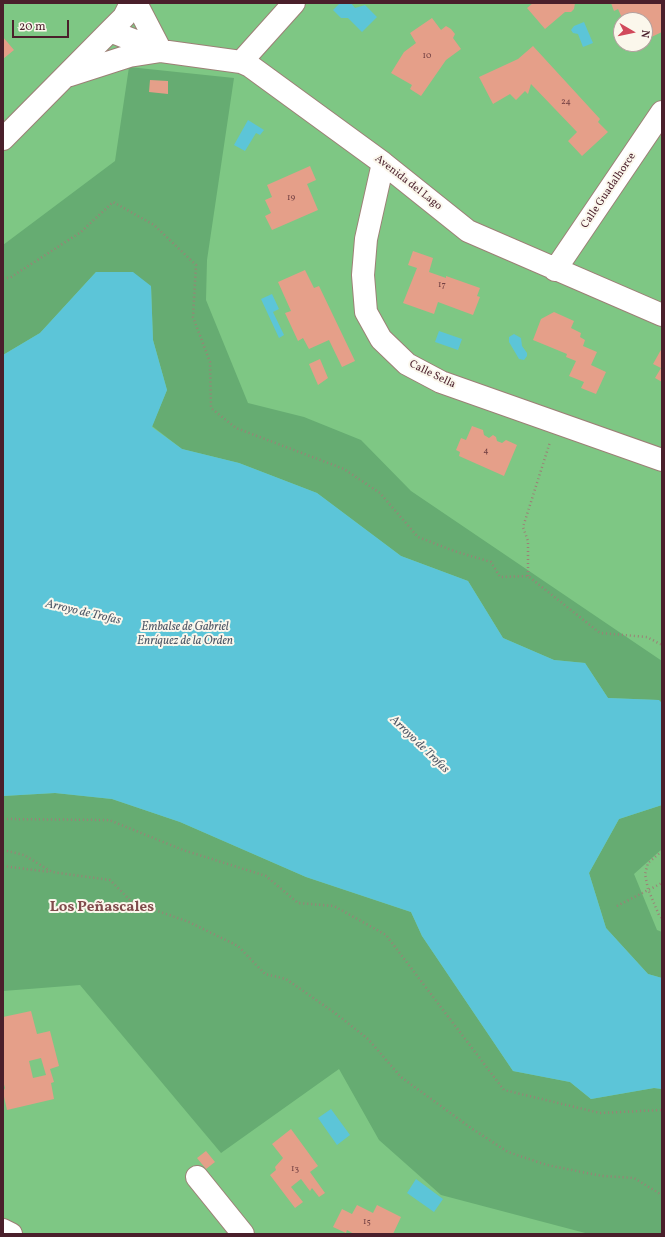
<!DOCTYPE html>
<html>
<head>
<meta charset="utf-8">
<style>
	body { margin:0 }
	#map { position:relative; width:665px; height:1237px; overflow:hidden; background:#eee1c1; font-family:Vollkorn,serif }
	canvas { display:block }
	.frame { position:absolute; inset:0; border:4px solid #4a1f2b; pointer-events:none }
	.north { position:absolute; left:613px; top:12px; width:40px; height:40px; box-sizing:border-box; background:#fbf7ec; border:1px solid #b4a19f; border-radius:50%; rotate:99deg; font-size:11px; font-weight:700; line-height:16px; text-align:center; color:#4a1f2b }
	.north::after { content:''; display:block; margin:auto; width:14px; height:18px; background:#d1495b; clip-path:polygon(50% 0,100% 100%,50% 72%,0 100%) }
	.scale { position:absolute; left:12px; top:20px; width:57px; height:18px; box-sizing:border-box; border:2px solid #4a1f2b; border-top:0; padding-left:5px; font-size:12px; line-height:14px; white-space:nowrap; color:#4a1f2b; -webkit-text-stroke:3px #fbf7ec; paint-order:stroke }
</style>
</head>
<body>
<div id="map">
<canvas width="665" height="1237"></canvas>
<div class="frame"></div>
<div class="north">N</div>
<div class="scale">20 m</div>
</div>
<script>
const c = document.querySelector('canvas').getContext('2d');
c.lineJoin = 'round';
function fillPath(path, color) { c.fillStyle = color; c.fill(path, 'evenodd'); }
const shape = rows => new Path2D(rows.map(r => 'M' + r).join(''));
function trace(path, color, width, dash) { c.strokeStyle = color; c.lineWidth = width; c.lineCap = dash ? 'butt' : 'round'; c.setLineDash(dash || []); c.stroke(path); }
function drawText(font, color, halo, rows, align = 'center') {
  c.font = font + ' Vollkorn,serif'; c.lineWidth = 4; c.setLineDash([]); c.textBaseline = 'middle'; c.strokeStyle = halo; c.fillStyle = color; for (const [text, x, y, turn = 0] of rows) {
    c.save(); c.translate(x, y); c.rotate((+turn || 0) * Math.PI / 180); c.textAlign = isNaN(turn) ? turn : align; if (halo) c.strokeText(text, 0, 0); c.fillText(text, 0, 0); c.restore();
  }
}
fillPath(shape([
	[3,3,662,3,662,1234,3,1234],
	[621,20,645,20,645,44,621,44]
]), '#7ec784');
fillPath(shape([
	[129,67,234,78,207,260,206,300,248,403,304,417,361,440,411,491,662,661,662,703,658,700,608,698,585,663,554,660,503,638,468,581,401,556,317,493,239,463,182,449,152,426,167,390,153,340,151,286,96,272,40,333,3,355,3,245,115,161],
	[55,793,112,799,180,822,306,877,411,912,422,936,513,1071,570,1082,591,1099,654,1088,662,1089,662,1234,589,1234,441,1195,379,1140,339,1069,221,1153,80,985,3,991,3,796],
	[662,805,662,849,634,874,657,930,662,932,662,978,648,974,606,928,589,873,619,819]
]), '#66ac72');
fillPath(shape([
	[340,3,351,3,355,8,365,5,377,17,362,32,348,18,341,18,333,10],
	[584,22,593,43,583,47,578,34,573,33,571,30,574,26],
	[248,120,264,130,260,135,256,133,245,151,234,145],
	[96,272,133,272,151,286,153,340,167,390,152,427,182,449,239,463,317,493,401,556,468,581,503,638,554,660,585,663,608,698,659,700,662,703,662,805,619,819,589,873,606,928,648,974,662,978,662,1089,654,1088,591,1099,570,1082,513,1071,422,936,411,912,306,877,180,822,112,799,55,793,3,796,3,355,40,333],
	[272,294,279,309,273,312,284,335,279,338,261,299],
	[439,331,462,339,458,350,435,342],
	[514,334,521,338,522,346,527,353,527,356,524,360,519,359,509,342,509,337],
	[331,1109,350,1135,337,1145,318,1118],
	[416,1179,443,1199,434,1212,407,1193]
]), '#5cc5d8');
fillPath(shape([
	[533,3,575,3,574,9,571,12,565,12,545,29,527,8],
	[611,3,662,3,662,32,645,40,645,20,623,20,618,9,614,11],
	[432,18,441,30,446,26,451,29,455,34,453,38,461,49,446,60,421,96,410,89,412,85,391,73,404,52,416,43,410,33],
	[3,37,14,50,3,59],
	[533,46,600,119,598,122,608,132,582,156,568,141,577,132,531,84,528,94,525,91,516,100,510,94,493,104,479,77,518,59],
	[150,80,168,81,168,94,149,92],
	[310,166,316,180,307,184,318,210,272,230,265,216,271,213,265,200,272,197,267,185],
	[413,251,433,258,429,272,446,278,446,276,480,288,477,296,480,297,473,315,438,302,434,314,403,303,417,268,408,265],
	[305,270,314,288,319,286,355,361,342,367,329,340,309,349,303,338,298,341,285,313,291,311,278,282],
	[554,312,574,321,571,328,581,333,580,337,585,340,583,346,597,352,591,365,606,372,596,394,581,388,584,382,569,376,576,361,566,357,567,354,533,340,541,319],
	[662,348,662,382,655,378,661,368,653,364],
	[320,359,328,378,318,385,309,364],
	[472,426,483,430,484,435,489,438,493,435,496,437,497,441,502,443,506,440,517,445,504,476,459,456,460,452,456,450,461,438,466,440],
	[31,1011,37,1034,50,1031,59,1066,50,1069,54,1082,51,1083,54,1099,7,1110,3,1092,5,1088,3,1081,3,1017],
	[41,1058,46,1075,33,1078,29,1061],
	[291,1129,318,1166,310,1172,325,1193,319,1197,312,1188,310,1191,301,1179,291,1187,303,1202,295,1208,270,1175,276,1170,275,1167,283,1158,272,1144],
	[206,1151,215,1162,206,1169,197,1158],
	[357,1205,373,1213,377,1205,401,1217,393,1234,354,1234,347,1230,346,1233,333,1227,342,1209,352,1214]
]), '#e59f89');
const minor = shape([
	[110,31,161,51,241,62,250,66,383,163,468,231,662,315],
	[241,62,294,3],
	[70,75,129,56,161,51,136,3],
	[3,139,110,31,124,17,131,3],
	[383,163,366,239,363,275,366,312,381,339,407,364,441,382,662,460],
	[555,270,662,112],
	[197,1177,243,1234],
	[3,1230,11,1234]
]);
trace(minor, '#9c8076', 24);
trace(shape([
	[3,279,11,277,81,232,113,202,154,225,196,265,193,317,210,362,211,408,236,428,344,469,380,493,418,537,454,551,491,562,500,577,528,576,600,633,647,637,662,645],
	[528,576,528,541,523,527,550,442],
	[3,819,109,820,183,850,266,876,298,903,334,906,386,935,504,1090,600,1113,662,1110],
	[3,850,24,855,52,872,110,880,132,902,189,922,238,946,265,974,286,979,335,1013,368,1039,401,1077,471,1128,508,1152,547,1165,602,1176,634,1178,662,1195],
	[662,851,648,863,645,874,648,889,659,915,662,918],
	[3,866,50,872],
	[617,906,662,883]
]), '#9c8076', 2.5, [1, 3]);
trace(minor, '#fff', 22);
drawText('9px', '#713f42', null, [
	["10",427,56],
	["24",566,102],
	["19",291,198],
	["17",442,285],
	["4",486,451],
	["13",295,1169],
	["15",367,1222]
]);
drawText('11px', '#4a1f2b', '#fbf7ec', [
	["Avenida del Lago",408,183,38],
	["Calle Guadalhorce",609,191,-56],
	["Calle Sella",432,375,26]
]);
drawText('italic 12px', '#505968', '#fbf7ec', [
	["Arroyo de Trofas",83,613,13],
	["Embalse de Gabriel",185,628],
	["Enríquez de la Orden",185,642],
	["Arroyo de Trofas",419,745,44]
]);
drawText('bold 15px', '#804c4c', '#fbf7ec', [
	["Los Peñascales",102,908]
]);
</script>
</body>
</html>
